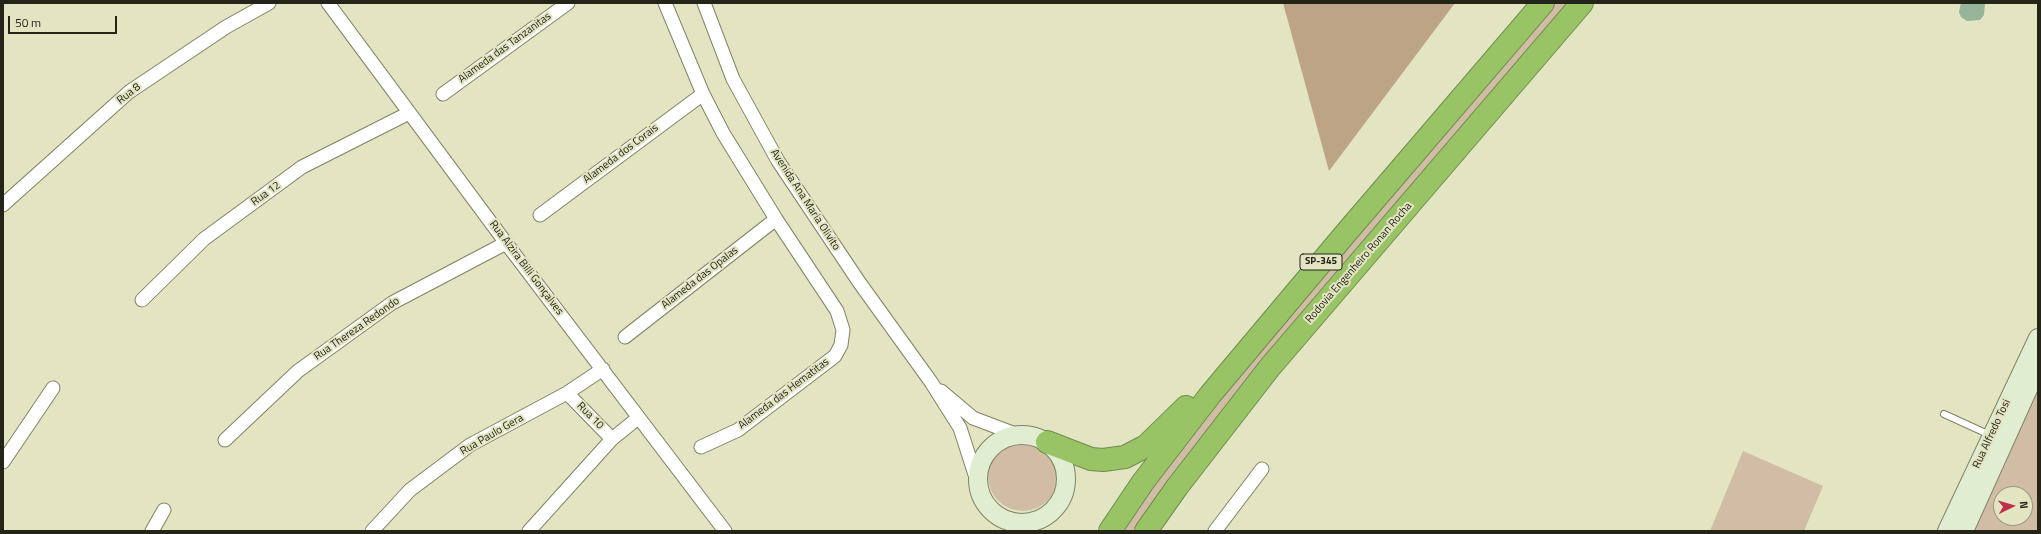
<!DOCTYPE html>
<html>
<head>
<meta charset="utf-8">
<style>
	body { margin:0 }
	#map { position:relative; width:2041px; height:534px; overflow:hidden; background:#e2e4c2; font-family:"Titillium Web",sans-serif }
	canvas { display:block }
	.frame { position:absolute; inset:0; border:4px solid #242418; pointer-events:none }
	.north { position:absolute; left:1993px; top:486px; width:40px; height:40px; box-sizing:border-box; background:#e2e4c2; border:1px solid #96977e; border-radius:50%; rotate:85deg; font-size:11px; font-weight:700; line-height:16px; text-align:center; color:#242418 }
	.north::after { content:''; display:block; margin:auto; width:14px; height:18px; background:#c03049; clip-path:polygon(50% 0,100% 100%,50% 72%,0 100%) }
	.scale { position:absolute; left:8px; top:16px; width:109px; height:18px; box-sizing:border-box; border:2px solid #242418; border-top:0; padding-left:5px; font-size:12px; line-height:14px; white-space:nowrap; color:#242418; -webkit-text-stroke:3px #e2e4c2; paint-order:stroke }
</style>
</head>
<body>
<div id="map">
<canvas width="2041" height="534"></canvas>
<div class="frame"></div>
<div class="north">N</div>
<div class="scale">50 m</div>
</div>
<script>
const c = document.querySelector('canvas').getContext('2d');
c.lineJoin = 'round';
function fillPath(path, color) { c.fillStyle = color; c.fill(path, 'evenodd'); }
const shape = rows => new Path2D(rows.map(r => 'M' + r).join(''));
function trace(path, color, width, dash) { c.strokeStyle = color; c.lineWidth = width; c.lineCap = dash ? 'butt' : 'round'; c.setLineDash(dash || []); c.stroke(path); }
function drawText(font, color, halo, rows, align = 'center') {
  c.font = font + ' "Titillium Web",sans-serif'; c.lineWidth = 4; c.setLineDash([]); c.textBaseline = 'middle'; c.strokeStyle = halo; c.fillStyle = color; for (const [text, x, y, turn = 0] of rows) {
    c.save(); c.translate(x, y); c.rotate((+turn || 0) * Math.PI / 180); c.textAlign = isNaN(turn) ? turn : align; if (halo) c.strokeText(text, 0, 0); c.fillText(text, 0, 0); c.restore();
  }
}
fillPath(shape([
	[1554,3,1571,3,1136,531,1120,531,1195,427,1479,88],
	[2038,380,2038,531,1971,531],
	[2001,494,2025,494,2025,518,2001,518],
	'988 476a35 35 0 1 1 70 0a35 35 0 1 1-70 0Z',
	[1743,451,1823,486,1804,531,1710,531]
]), '#d1bda5');
fillPath(shape([
	[1283,3,1455,3,1329,171]
]), '#bda486');
fillPath(shape([
	[1961,3,1985,3,1984,15,1980,20,1967,21,1961,17,1959,12]
]), '#95b499');
const lane = shape([
	[1944,414,1990,435]
]);
const street = shape([
	[328,3,506,243,725,531],
	[665,3,703,94,723,133,776,219,837,311,843,330,841,345,835,356,738,430,701,447],
	[704,3,733,79,778,161,859,282,931,382,960,428,979,487],
	[443,94,568,3],
	[3,205,129,92,226,27,269,3],
	[540,215,703,94],
	[142,300,204,239,302,167,409,113],
	[625,337,776,219],
	[941,391,973,418,1018,435],
	[567,393,612,439],
	[225,440,298,371,392,303,506,243],
	[3,462,53,388],
	[152,531,164,510],
	[372,531,410,490,470,445,567,393,603,369],
	[529,531,612,439,638,418],
	[1215,531,1262,469]
]);
const secondary = shape([
	'978 479a44 44 0 1 1 88 0a44 44 0 1 1-88 0Z',
	[1947,531,2038,338],
	[1964,531,2038,367]
]);
const highway = shape([
	[1047,442,1091,459,1103,460,1125,457,1146,446,1186,407],
	[1110,531,1143,482,1210,395,1346,233,1543,3],
	[1146,531,1177,487,1270,367,1582,3]
]);
trace(lane, '#818364', 8);
trace(street, '#818364', 15);
trace(secondary, '#818364', 20);
trace(highway, '#6f8c4b', 24);
trace(lane, '#fff', 6);
trace(street, '#fff', 13);
trace(secondary, '#e0edd1', 18);
trace(highway, '#98c466', 22);
for (const [x, y, w] of [
	[1321,262,42]
]) { const box = new Path2D(); box.roundRect(x - w / 2, y - 8, w, 16, 3); c.fillStyle = '#e2e4c2'; c.fill(box); trace(box, '#242418', 1); }
drawText('bold 10px', '#242418', null, [
	["SP-345",1321,262]
]);
drawText('11px', '#242418', '#e2e4c2', [
	["Alameda das Tanzanitas",505,48,-36],
	["Rua 8",129,94,-38],
	["Alameda dos Corais",621,154,-37],
	["Rua 12",266,194,-36],
	["Avenida Ana Maria Olivito",805,200,57],
	["Rodovia Engenheiro Ronan Rocha",1359,263,-49],
	["Rua Alzira Billi Gonçalves",526,268,53],
	["Alameda das Opalas",700,278,-38],
	["Rua Thereza Redondo",357,329,-35],
	["Alameda das Hematitas",784,394,-37],
	["Rua 10",590,416,45],
	["Rua Alfredo Tosi",1992,434,-65],
	["Rua Paulo Gera",492,435,-30]
]);
</script>
</body>
</html>
